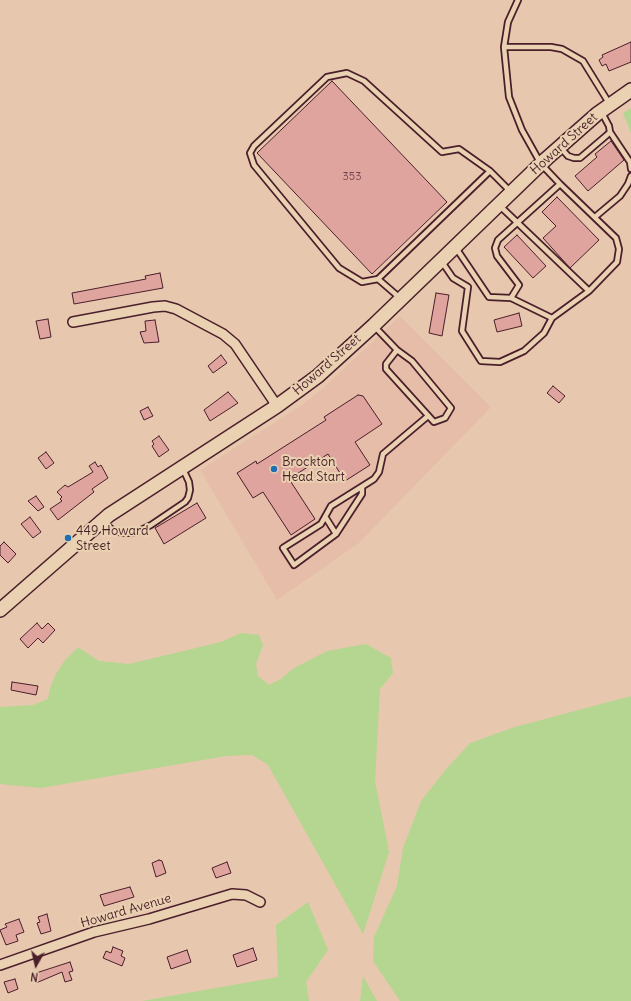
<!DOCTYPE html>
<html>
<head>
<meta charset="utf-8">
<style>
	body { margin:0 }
	#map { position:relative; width:631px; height:1001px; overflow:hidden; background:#e7c8ae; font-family:Delius,sans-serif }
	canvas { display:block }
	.north { position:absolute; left:16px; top:945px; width:40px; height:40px; -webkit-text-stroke:3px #e9d1b2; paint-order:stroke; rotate:188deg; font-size:11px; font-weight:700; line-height:16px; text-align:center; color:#4a1f2b }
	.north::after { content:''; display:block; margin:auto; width:14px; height:18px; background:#4a1f2b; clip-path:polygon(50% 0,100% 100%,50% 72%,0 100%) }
</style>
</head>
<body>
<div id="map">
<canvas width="631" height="1001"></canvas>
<div class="north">N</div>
</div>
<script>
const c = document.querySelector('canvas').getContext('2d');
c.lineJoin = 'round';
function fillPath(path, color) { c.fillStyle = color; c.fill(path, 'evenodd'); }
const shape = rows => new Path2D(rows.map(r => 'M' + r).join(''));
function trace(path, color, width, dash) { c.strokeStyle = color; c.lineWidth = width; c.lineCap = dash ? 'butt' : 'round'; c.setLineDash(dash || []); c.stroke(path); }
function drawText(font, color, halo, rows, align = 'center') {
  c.font = font + ' Delius,sans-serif'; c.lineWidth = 4; c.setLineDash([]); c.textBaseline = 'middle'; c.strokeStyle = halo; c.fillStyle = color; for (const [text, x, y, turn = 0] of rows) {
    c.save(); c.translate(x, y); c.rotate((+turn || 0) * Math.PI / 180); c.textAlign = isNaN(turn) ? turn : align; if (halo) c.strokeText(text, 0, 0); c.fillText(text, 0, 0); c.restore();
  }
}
fillPath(shape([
	[400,316,491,407,359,543,277,600,200,470,302,405,320,391]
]), '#e5bda9');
fillPath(shape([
	[631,108,631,133,623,113],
	[241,633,259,635,263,645,256,664,258,676,269,685,281,679,294,668,327,651,366,644,391,658,393,673,380,689,375,781,389,852,363,934,268,765,252,755,226,756,41,788,0,784,0,707,33,705,48,699,50,688,56,674,65,660,78,647,99,661,129,664,221,642],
	[631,696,631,1001,400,1001,373,961,374,937,397,886,403,848,421,801,447,768,470,743,515,727],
	[308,902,328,950,306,982,309,1001,142,1001,278,977,276,925],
	[363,976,377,1001,360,1001]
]), '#b4d690');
const building = shape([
	[631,42,631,62,609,71,606,64,602,66,599,60,603,57,602,55,631,42],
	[332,81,447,202,372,274,257,153,332,81],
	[611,141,624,160,588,191,575,176,597,157,595,154,611,141],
	[557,197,599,240,570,268,543,238,556,226,542,212,557,197],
	[517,235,546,266,533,278,504,247,517,235],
	[160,273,163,288,74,304,72,293,146,279,145,276,160,273],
	[436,293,449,295,442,336,429,333,436,293],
	[519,313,522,326,497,332,494,320,519,313],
	[48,319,51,337,40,339,36,321,48,319],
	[155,320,159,342,144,343,140,332,146,331,145,321,155,320],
	[221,355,227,363,213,373,208,366,221,355],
	[553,386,565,396,559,403,547,393,553,386],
	[228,392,238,403,210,421,204,410,228,392],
	[358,395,363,396,382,424,355,442,370,465,345,481,328,454,289,479,315,519,291,535,263,492,253,498,237,473,256,461,257,464,326,420,324,417,358,395],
	[148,407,153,416,144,420,140,411,148,407],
	[159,436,169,450,159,457,152,446,154,444,152,441,159,436],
	[46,452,54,463,46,469,38,458,46,452],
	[95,462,98,467,101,465,108,478,92,489,94,492,58,520,50,509,62,501,60,499,62,497,57,492,65,485,68,487,93,472,89,466,95,462],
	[36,496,44,507,38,511,28,501,36,496],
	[197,503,206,518,164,544,155,528,197,503],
	[30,517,41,532,33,538,21,524,30,517],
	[4,542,16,554,8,563,0,555,0,546,4,542],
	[37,623,42,629,48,623,55,630,43,643,38,638,28,648,20,639,37,623],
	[12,682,38,686,36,695,11,690,12,682],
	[159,860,162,861,166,873,156,877,152,863,159,860],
	[227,862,231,873,216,878,212,868,227,862],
	[130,887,134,897,104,906,100,895,130,887],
	[47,914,51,931,41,934,37,923,40,922,38,917,47,914],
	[19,919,24,932,16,935,18,941,6,945,0,930,7,927,5,924,19,919],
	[113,947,123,951,121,956,125,958,122,966,103,958,106,951,111,953,113,947],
	[253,948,257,960,237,967,233,955,253,948],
	[187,950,191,962,171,969,167,957,187,950],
	[70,962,73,971,69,972,72,980,65,982,62,972,36,983,33,974,70,962],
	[15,979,18,989,8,993,4,982,15,979]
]);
fillPath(building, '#dfa49e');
trace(building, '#4a1f2b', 1);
const service = shape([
	[504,47,551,47,562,49,583,61,609,103],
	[610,132,630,162,631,169],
	[560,147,568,156,574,158,580,158,607,135,610,132,609,126,602,113],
	[490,171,378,279,362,282,339,268,254,165,250,153,254,146,327,77,347,73,364,81,442,152,459,149,490,171,511,192],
	[500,206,589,291],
	[595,217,620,196,628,184,631,176],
	[456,248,489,297,511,298,519,285,497,256,495,248,498,240,560,184,541,164,522,130,509,97,504,47,508,22,518,0],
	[442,262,453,278,468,287,462,331,481,361,500,362,524,351,544,333,552,318],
	[378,279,400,298],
	[511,298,552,318,589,291,617,262,619,249,616,238,560,184],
	[375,327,397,350,412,361,451,408,445,418,434,422,386,369,386,364,397,350],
	[362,487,362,494,336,534,294,565,283,548,321,524,331,506,374,479,379,472,383,454,428,416],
	[326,518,336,534],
	[103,522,114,531,124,533,135,533,151,525,185,502,188,498,190,490,189,482,183,469]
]);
const minor = shape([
	[73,322,153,307,165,306,176,309,223,334,235,344,277,406],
	[0,965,94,932,149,919,232,894,246,895,260,902]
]);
const secondary = shape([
	[0,610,109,515,277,406,318,376,374,325,546,159,597,114,631,90]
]);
trace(service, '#4a1f2b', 8);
trace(minor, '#4a1f2b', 12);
trace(secondary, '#4a1f2b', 16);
trace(service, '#e9d1b2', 4.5);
trace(minor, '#e9d1b2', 9);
trace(secondary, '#e9d1b2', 13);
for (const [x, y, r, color] of [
	[274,469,4,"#1f6fb2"],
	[68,538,4,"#1f6fb2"]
]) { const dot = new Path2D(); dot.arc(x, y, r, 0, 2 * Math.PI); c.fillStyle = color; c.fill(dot); trace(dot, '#e9d1b2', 1.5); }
drawText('11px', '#6f4048', null, [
	["353",352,177]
]);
drawText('13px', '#4a1f2b', '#e9d1b2', [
	["Howard Street",564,144,-42],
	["Howard Street",327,365,-41],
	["Howard Avenue",126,911,-16]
]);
drawText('13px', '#4a1f2b', '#e9d1b2', [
	["Brockton",282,462],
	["Head Start",282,477],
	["449 Howard",76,531],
	["Street",76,546]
], 'left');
</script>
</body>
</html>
